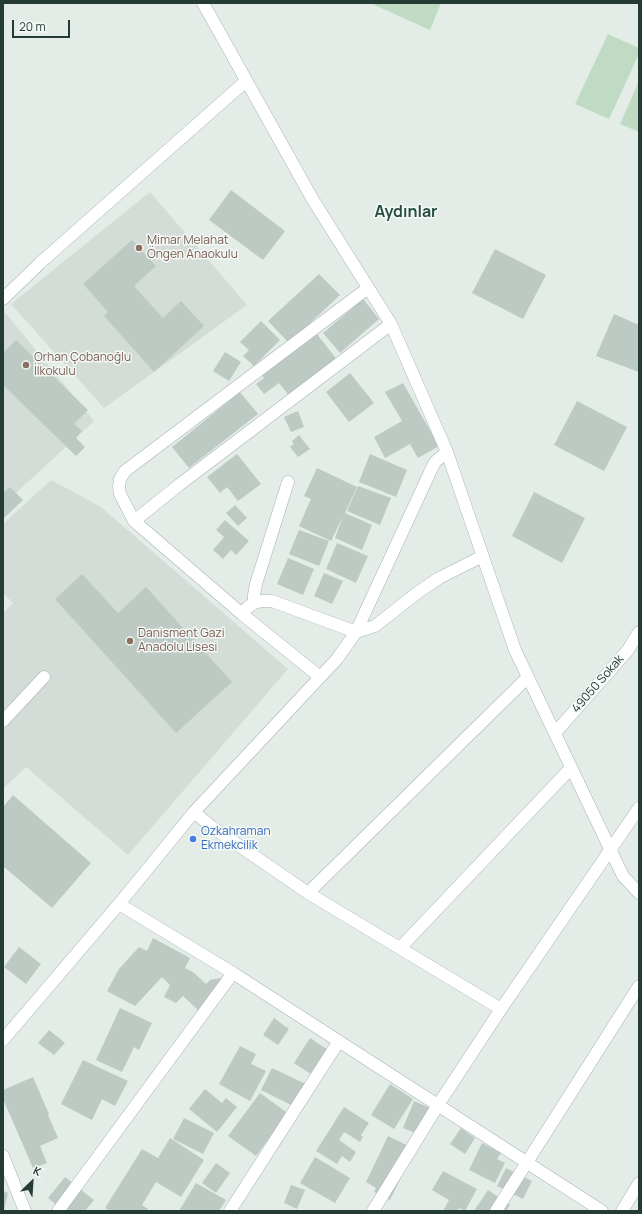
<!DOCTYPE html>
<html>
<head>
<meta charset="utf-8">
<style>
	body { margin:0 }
	#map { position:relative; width:642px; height:1214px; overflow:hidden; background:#e4ece8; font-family:Manrope,sans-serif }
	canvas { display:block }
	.frame { position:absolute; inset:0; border:4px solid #253c34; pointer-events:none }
	.north { position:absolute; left:12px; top:1162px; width:40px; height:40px; -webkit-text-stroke:3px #f5f9f6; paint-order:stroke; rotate:25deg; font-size:11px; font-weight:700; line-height:16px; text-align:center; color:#253c34 }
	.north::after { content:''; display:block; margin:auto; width:14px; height:18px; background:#253c34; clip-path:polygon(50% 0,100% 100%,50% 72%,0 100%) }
	.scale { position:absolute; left:12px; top:20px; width:58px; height:18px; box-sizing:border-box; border:2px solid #253c34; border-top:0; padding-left:5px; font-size:12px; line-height:14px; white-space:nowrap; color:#253c34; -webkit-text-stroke:3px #f5f9f6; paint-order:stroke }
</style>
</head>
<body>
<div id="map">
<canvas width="642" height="1214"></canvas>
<div class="frame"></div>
<div class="north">K</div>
<div class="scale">20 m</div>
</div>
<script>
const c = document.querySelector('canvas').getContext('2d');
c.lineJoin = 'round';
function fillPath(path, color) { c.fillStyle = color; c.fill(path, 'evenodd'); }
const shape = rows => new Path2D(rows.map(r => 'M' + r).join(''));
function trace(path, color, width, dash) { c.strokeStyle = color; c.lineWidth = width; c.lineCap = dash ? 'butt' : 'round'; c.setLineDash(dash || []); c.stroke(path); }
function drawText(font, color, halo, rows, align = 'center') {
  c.font = font + ' Manrope,sans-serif'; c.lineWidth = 3; c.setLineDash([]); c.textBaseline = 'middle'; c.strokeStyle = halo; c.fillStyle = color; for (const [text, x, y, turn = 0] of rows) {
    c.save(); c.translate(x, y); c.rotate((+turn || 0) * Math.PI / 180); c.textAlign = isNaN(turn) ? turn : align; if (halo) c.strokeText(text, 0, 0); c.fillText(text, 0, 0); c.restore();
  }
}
fillPath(shape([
	[150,192,247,305,104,408,11,304],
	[3,310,94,421,3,505],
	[51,480,101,507,288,669,128,855,26,767,3,789,3,613,13,603,3,593,3,524]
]), '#d3dcd7');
fillPath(shape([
	[370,3,441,3,430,30],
	[608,34,639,48,639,54,609,119,575,104],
	[639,81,639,132,620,124]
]), '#c0dbc4');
fillPath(shape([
	[231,190,285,231,263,260,209,220],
	[132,240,156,266,134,286,163,318,181,301,204,326,154,372,104,316,108,312,83,284],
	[495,249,546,275,523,319,472,293],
	[319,274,340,295,289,343,268,321],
	[363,299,379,319,340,353,323,333],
	[614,314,639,325,639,372,596,356],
	[261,321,280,340,254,366,243,356,249,350,240,342],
	[317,334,338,361,291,398,279,383,264,394,256,384,264,378,262,376],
	[16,340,88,410,74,424,82,431,76,438,85,447,76,456,3,385,3,353],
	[225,352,241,362,229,381,213,371],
	[350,373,374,403,349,422,326,392],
	[403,383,439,446,418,458,410,444,385,458,374,437,402,421,385,392],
	[240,392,258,414,189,468,172,447],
	[577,401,627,427,604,471,554,445],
	[298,411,304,427,291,432,284,417],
	[299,435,310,449,298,457,290,447,294,444,292,441],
	[237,454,261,484,238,501,227,487,220,493,207,477],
	[370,454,407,470,396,497,359,482],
	[317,468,357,487,345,513,372,525,362,550,335,538,343,516,331,541,299,526,311,499,304,496],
	[358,486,391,498,380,525,347,511],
	[10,487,23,500,4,518,3,493],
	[534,492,585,518,562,563,512,536],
	[235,505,247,518,238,526,226,513],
	[225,520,249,541,236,555,231,550,223,559,213,550,224,537,216,530],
	[299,530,329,541,319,566,289,554],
	[337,543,368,556,356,583,326,569],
	[288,558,314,569,303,595,277,584],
	[324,573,343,581,332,604,314,596],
	[82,574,118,613,146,587,232,682,176,733,55,599],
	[13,795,91,863,52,908,3,866,3,807],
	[153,938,190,958,185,968,193,972,206,984,210,980,226,977,199,1011,183,996,176,1003,164,997,170,985,162,977,135,1006,107,991,119,969,139,947,147,951],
	[19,947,41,964,26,984,4,967],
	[120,1008,152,1023,139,1050,134,1047,122,1072,96,1060],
	[274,1018,289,1029,278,1045,263,1035],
	[49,1030,65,1043,54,1055,38,1043],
	[310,1038,334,1054,318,1079,294,1063],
	[240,1046,256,1054,251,1064,266,1071,250,1101,219,1084],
	[83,1060,128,1081,115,1106,102,1099,92,1120,61,1104],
	[272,1068,310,1086,299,1109,261,1090],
	[33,1077,49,1114,48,1115,58,1138,40,1146,47,1163,33,1168,3,1099,3,1090],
	[390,1084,413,1099,394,1129,371,1115],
	[205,1089,222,1103,226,1098,237,1107,217,1132,189,1109],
	[260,1093,289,1114,274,1135,283,1141,278,1148,267,1141,256,1156,228,1136],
	[414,1101,430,1108,418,1134,403,1128],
	[344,1107,369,1123,361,1135,363,1137,360,1142,344,1132,339,1140,356,1152,350,1162,342,1156,337,1164,316,1151],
	[184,1118,214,1133,203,1154,173,1139],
	[461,1128,475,1138,465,1154,450,1144],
	[388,1136,415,1149,390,1200,374,1192,376,1188,366,1182],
	[170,1138,204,1160,181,1197,156,1182,142,1205,148,1209,147,1211,110,1211,105,1208,142,1149,158,1158],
	[482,1143,501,1153,497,1159,505,1163,495,1183,469,1170],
	[315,1157,350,1178,335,1203,300,1183],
	[216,1163,230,1173,216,1193,202,1183],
	[506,1168,532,1181,523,1199,497,1186],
	[443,1171,477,1189,465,1211,459,1208,457,1211,443,1211,449,1200,432,1190],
	[65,1177,94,1200,85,1211,64,1211,48,1198],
	[196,1183,226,1200,219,1211,179,1211],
	[291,1185,305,1190,297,1209,284,1203],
	[488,1190,510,1205,506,1211,474,1211],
	[3,1191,8,1193,4,1211,3,1211]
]), '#bdcac3');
const minor = shape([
	[203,3,313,200,391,324,447,452,515,650,623,876,639,893],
	[3,299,40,263,246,81],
	[134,521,120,494,119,487,120,479,125,471,368,288],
	[254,603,254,595,256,584,288,482],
	[242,614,247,608,254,603,262,601,272,601,356,632,375,626,417,593,439,578,483,556],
	[320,677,242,614,134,521,179,485,391,324],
	[3,721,44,677],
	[555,733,628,650,639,632],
	[194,812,212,827,308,893,501,1009],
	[308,893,528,677],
	[119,904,233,973,602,1211],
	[400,948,571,768],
	[3,1040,119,904,194,812,337,659,356,632,431,470,435,462,447,452],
	[3,1156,25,1211],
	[58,1211,233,973],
	[230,1211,339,1041],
	[373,1211,438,1105,501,1009,639,808],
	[496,1211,639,986],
	[622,1211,639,1183]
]);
trace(minor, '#a7b4ae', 13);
trace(minor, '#fff', 12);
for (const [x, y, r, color] of [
	[139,248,4,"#8d6e63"],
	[26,365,4,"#8d6e63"],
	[130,641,4,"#8d6e63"],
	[193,839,4,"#3f7fe0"]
]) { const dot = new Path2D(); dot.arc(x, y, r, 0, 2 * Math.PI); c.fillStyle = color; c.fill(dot); trace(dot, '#f5f9f6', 1.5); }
drawText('12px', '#785e54', '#f5f9f6', [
	["Mimar Melahat",147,241],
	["Öngen Anaokulu",147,255],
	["Orhan Çobanoğlu",34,358],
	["İlkokulu",34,372],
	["Danisment Gazi",138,634],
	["Anadolu Lisesi",138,648]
], 'left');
drawText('12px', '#253c34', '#f5f9f6', [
	["49050 Sokak",598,684,-49]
]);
drawText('12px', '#366cbe', '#f5f9f6', [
	["Ozkahraman",201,832],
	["Ekmekcilik",201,846]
], 'left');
drawText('bold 16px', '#234c3e', '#f5f9f6', [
	["Aydınlar",406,213]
]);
</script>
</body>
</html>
